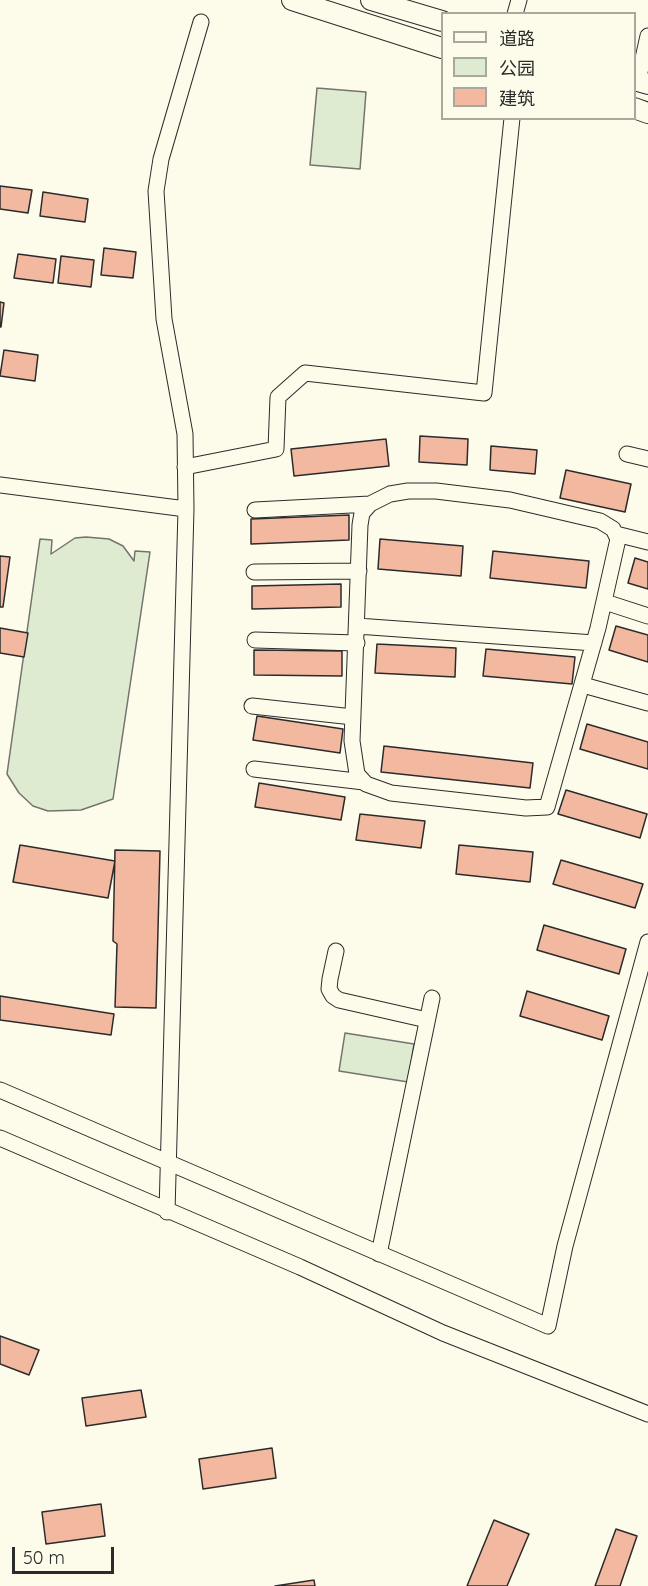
<!DOCTYPE html>
<html>
<head>
<meta charset="utf-8">
<style>
	body { margin:0 }
	#map { position:relative; width:648px; height:1586px; overflow:hidden; background:#fdfbea; font-family:Quicksand,"Noto Sans SC",sans-serif }
	canvas { display:block }
	.legend { position:absolute; left:441px; top:12px; width:195px; height:108px; box-sizing:border-box; background:#fdfbea; border:2px solid #a9a89e; margin:0; padding:8px 10px; list-style:none; font-size:18px; color:#2b2b2b }
	.legend li { display:flex; align-items:center; gap:12px; height:30px }
	.legend b { width:30px; border:2px solid #a9a89e }
	.scale { position:absolute; left:12px; top:1547px; width:102px; height:27px; box-sizing:border-box; border:3px solid #2b2b2b; border-top:0; padding-left:8px; font-size:18px; line-height:21px; white-space:nowrap; color:#2b2b2b; -webkit-text-stroke:4px #fdfbea; paint-order:stroke }
</style>
</head>
<body>
<div id="map">
<canvas width="648" height="1586"></canvas>
<ul class="legend">
<li><b style="height:8px;background:#fdfbea"></b>道路</li>
<li><b style="height:16px;background:#deebd1"></b>公园</li>
<li><b style="height:16px;background:#f2b8a0"></b>建筑</li>
</ul>
<div class="scale">50 m</div>
</div>
<script>
const c = document.querySelector('canvas').getContext('2d');
c.lineJoin = 'round';
function fillPath(path, color) { c.fillStyle = color; c.fill(path, 'evenodd'); }
const shape = rows => new Path2D(rows.map(r => 'M' + r).join(''));
function trace(path, color, width, dash) { c.strokeStyle = color; c.lineWidth = width; c.lineCap = dash ? 'butt' : 'round'; c.setLineDash(dash || []); c.stroke(path); }
const green = shape([
	[317,88,366,92,360,169,310,165,317,88],
	[86,537,109,539,123,546,134,561,135,551,150,552,113,799,81,810,48,811,33,806,19,793,7,774,40,539,52,540,51,554,75,538,86,537],
	[345,1033,414,1044,408,1082,339,1071,345,1033]
]);
fillPath(green, '#deebd1');
trace(green, '#74746e', 1.5);
const building = shape([
	[0,186,32,190,28,213,0,209,0,186],
	[43,192,88,199,85,222,40,216,43,192],
	[104,248,136,252,133,278,101,275,104,248],
	[18,254,56,259,53,283,14,278,18,254],
	[61,256,94,260,91,287,58,283,61,256],
	[0,302,4,303,1,327,0,327,0,302],
	[4,350,38,355,35,381,0,376,4,350],
	[420,436,468,439,467,465,419,462,420,436],
	[386,439,389,466,294,476,291,449,386,439],
	[491,446,537,450,535,474,490,470,491,446],
	[566,470,631,484,625,512,560,498,566,470],
	[349,515,349,540,251,544,251,519,349,515],
	[380,539,463,546,461,576,378,569,380,539],
	[493,551,589,561,586,588,490,578,493,551],
	[0,556,10,557,3,607,0,607,0,556],
	[635,558,648,562,648,589,628,583,635,558],
	[341,584,341,607,252,609,252,586,341,584],
	[616,626,648,635,648,662,609,650,616,626],
	[0,628,28,633,24,657,0,653,0,628],
	[377,644,456,648,455,677,375,673,377,644],
	[486,649,575,657,572,684,483,676,486,649],
	[254,650,342,651,342,676,254,675,254,650],
	[257,716,343,729,340,753,253,740,257,716],
	[587,724,648,742,648,769,580,749,587,724],
	[384,746,533,763,530,788,381,772,384,746],
	[259,783,345,797,341,820,255,807,259,783],
	[566,790,647,814,640,838,558,814,566,790],
	[360,814,425,821,421,848,356,840,360,814],
	[20,845,115,861,108,898,13,882,20,845],
	[459,845,533,852,530,882,456,874,459,845],
	[115,850,160,851,156,1008,115,1007,117,944,113,941,115,850],
	[561,860,643,884,635,908,553,884,561,860],
	[544,925,626,949,619,974,537,950,544,925],
	[527,991,609,1016,602,1040,520,1016,527,991],
	[0,996,114,1014,111,1035,0,1020,0,996],
	[0,1336,39,1350,29,1375,0,1364,0,1336],
	[141,1390,146,1417,86,1426,82,1398,141,1390],
	[272,1448,276,1478,203,1489,199,1459,272,1448],
	[101,1504,105,1536,46,1544,42,1512,101,1504],
	[494,1520,529,1534,507,1586,467,1586,494,1520],
	[616,1529,637,1536,620,1586,595,1586,616,1529],
	[314,1580,315,1586,275,1586,314,1580]
]);
fillPath(building, '#f2b8a0');
trace(building, '#2b2b2b', 1.5);
const minor = shape([
	[515,14,519,0],
	[638,81,648,36],
	[627,454,648,459],
	[185,467,276,449,278,397,305,373,484,393,512,118],
	[0,485,186,509],
	[408,491,436,491,510,500,600,521,613,529,618,539,598,628,547,807,526,808,391,793,366,784,357,774,352,741,360,525,362,513,370,504,390,494,408,491],
	[255,510,370,504],
	[616,534,648,542],
	[254,572,359,571],
	[605,602,648,616],
	[357,626,594,643],
	[255,640,357,643],
	[583,685,648,703],
	[252,706,353,717],
	[254,769,364,782],
	[336,951,330,979,329,989,333,996,339,1000,427,1020],
	[0,1090,548,1326,565,1246,648,942],
	[0,1138,300,1267,443,1333,648,1414],
	[167,1212,186,509,185,434,164,319,156,191,161,159,201,22],
	[379,1254,432,998]
]);
const major = shape([
	[292,0,442,48],
	[371,0,442,21],
	[634,80,648,84],
	[634,108,648,113]
]);
trace(minor, '#2b2b2b', 17);
trace(major, '#2b2b2b', 22);
trace(minor, '#fdfbea', 15);
trace(major, '#fdfbea', 20);
</script>
</body>
</html>
